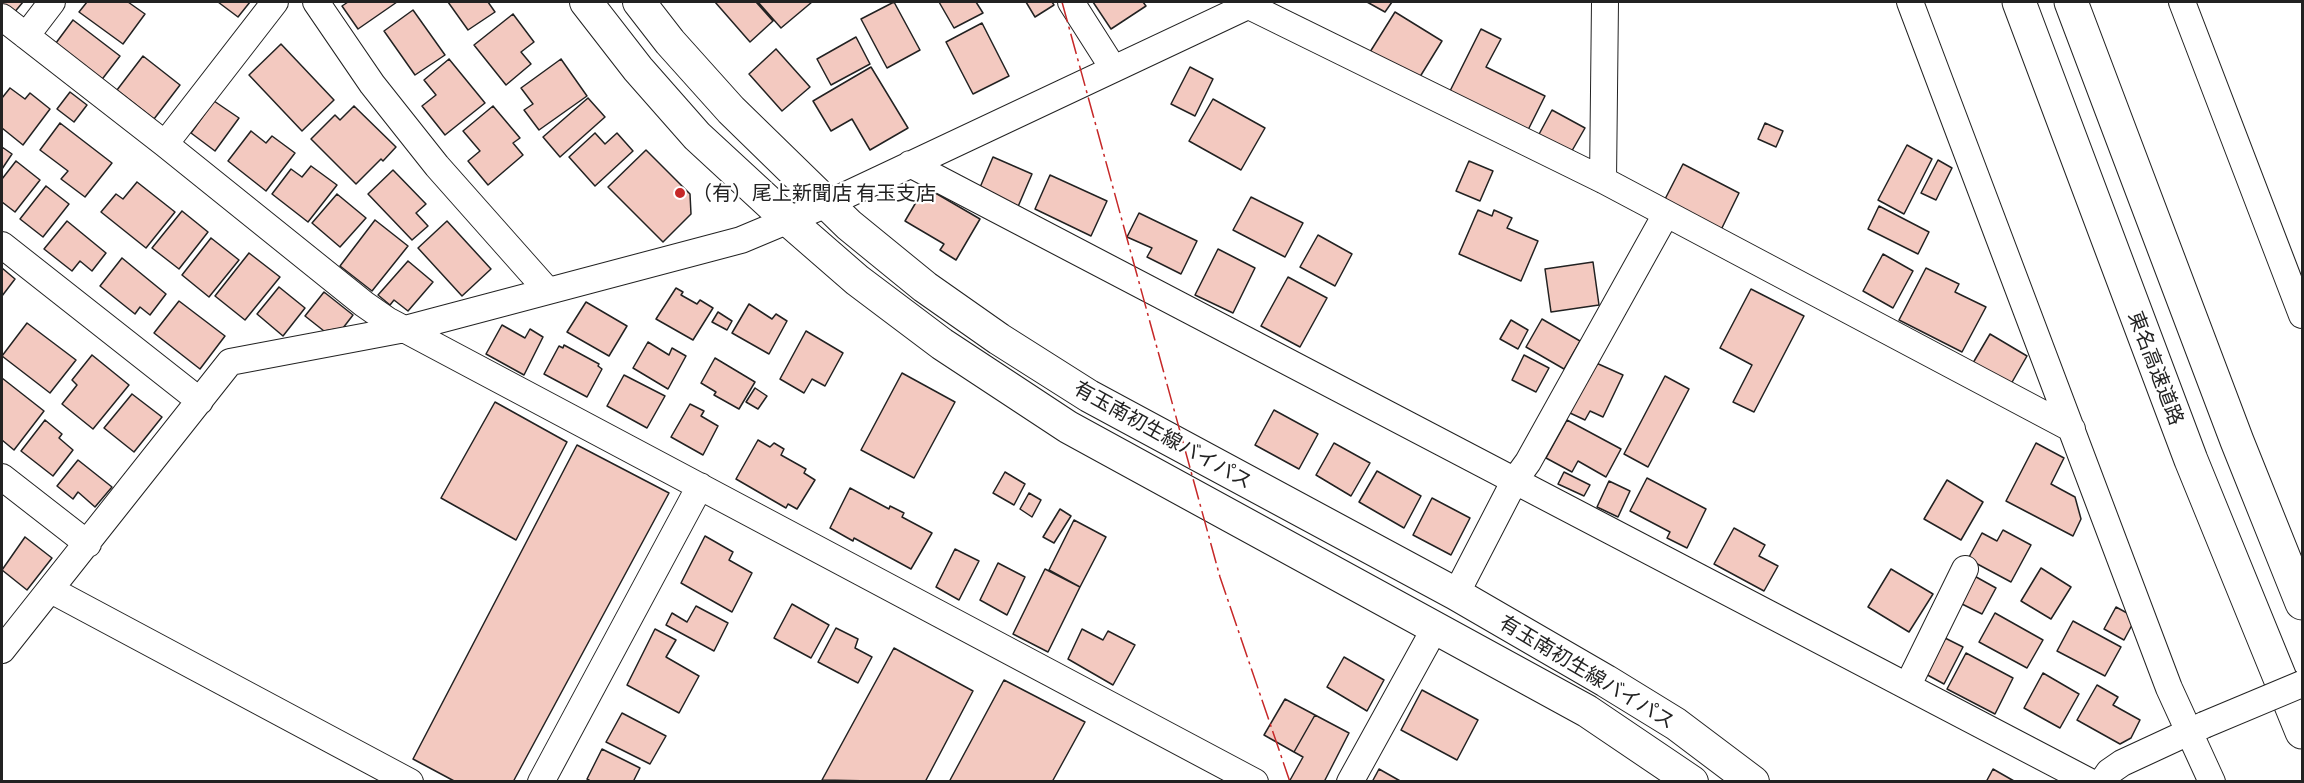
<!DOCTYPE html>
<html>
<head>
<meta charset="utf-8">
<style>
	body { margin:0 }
	#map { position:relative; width:2304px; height:783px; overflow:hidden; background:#fff; font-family:Barlow,sans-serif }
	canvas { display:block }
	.frame { position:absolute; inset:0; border:3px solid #222; pointer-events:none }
</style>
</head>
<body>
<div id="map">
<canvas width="2304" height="783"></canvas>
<div class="frame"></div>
</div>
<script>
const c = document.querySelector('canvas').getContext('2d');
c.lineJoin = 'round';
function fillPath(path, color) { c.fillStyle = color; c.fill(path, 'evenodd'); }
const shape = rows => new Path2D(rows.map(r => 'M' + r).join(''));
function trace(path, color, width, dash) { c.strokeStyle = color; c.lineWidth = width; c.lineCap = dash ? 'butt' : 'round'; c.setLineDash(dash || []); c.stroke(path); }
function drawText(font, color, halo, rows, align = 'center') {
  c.font = font + ' Barlow,"Noto Sans JP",sans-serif'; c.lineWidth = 4.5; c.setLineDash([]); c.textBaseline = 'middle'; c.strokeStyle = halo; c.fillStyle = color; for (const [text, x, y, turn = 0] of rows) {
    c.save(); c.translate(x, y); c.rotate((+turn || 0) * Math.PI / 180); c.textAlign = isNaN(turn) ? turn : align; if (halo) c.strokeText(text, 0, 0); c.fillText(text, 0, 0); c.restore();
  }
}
const building = shape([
	[2,2,23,2,13,14,2,4,2,2],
	[87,2,128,2,145,14,123,44,79,12,87,2],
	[218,2,250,2,238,17,218,2],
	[348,2,397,2,358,29,342,6,348,2],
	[448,2,488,2,495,12,468,30,448,2],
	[715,2,756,2,773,21,750,42,715,2],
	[758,2,812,2,781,28,758,2],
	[894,2,920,50,887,68,861,19,894,2],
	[939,2,976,2,983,13,954,28,939,2],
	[1026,2,1052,2,1054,5,1035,17,1026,2],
	[1093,2,1143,2,1146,6,1111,29,1093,2],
	[1367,2,1392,2,1385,12,1367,2],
	[413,10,445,55,415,75,384,31,413,10],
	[1395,12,1442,41,1418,80,1370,52,1395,12],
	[513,14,534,42,521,52,531,64,506,85,474,45,513,14],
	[73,20,120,56,100,82,53,47,73,20],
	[982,23,1009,76,973,94,946,42,982,23],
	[1481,29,1501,39,1486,67,1545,96,1526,134,1448,95,1481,29],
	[856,37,870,64,831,85,817,59,856,37],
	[281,44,334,100,302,131,249,75,281,44],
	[776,49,810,87,782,111,749,74,776,49],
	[143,56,180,85,154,119,117,90,143,56],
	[449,59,485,103,445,135,422,106,436,95,424,80,449,59],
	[561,59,587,96,539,130,524,110,533,104,521,88,561,59],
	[871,67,908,128,870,150,852,119,831,131,813,101,871,67],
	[1190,67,1213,79,1195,116,1171,104,1190,67],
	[10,88,25,99,30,93,50,109,23,145,2,128,2,98,10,88],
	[70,92,87,105,74,122,57,109,70,92],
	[588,98,605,117,560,157,543,137,588,98],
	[1213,99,1265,128,1241,170,1189,141,1213,99],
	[214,101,239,118,215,151,191,133,214,101],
	[354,106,396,147,383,161,381,159,356,184,311,139,335,115,340,120,354,106],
	[493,106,520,138,513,143,523,155,488,185,468,161,480,151,463,131,493,106],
	[1552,110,1585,128,1569,156,1537,138,1552,110],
	[60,123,112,163,85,197,61,179,68,171,40,150,60,123],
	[1765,123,1783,131,1776,147,1758,139,1765,123],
	[251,131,266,143,272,136,295,153,266,191,228,161,251,131],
	[595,133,605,144,617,133,633,151,595,186,569,157,595,133],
	[1907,145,1932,159,1904,214,1878,200,1907,145],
	[2,147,12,154,2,169,2,147],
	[646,150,690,194,691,214,663,242,608,187,646,150],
	[993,157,1032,174,1017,209,978,192,993,157],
	[1938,160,1952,168,1936,200,1921,193,1938,160],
	[16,161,40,180,15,212,2,202,2,179,16,161],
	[1469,161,1493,171,1480,201,1456,191,1469,161],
	[1683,164,1739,193,1719,234,1662,205,1683,164],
	[311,166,337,185,308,222,272,194,291,169,302,177,311,166],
	[393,170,426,204,416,213,428,226,412,240,368,194,393,170],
	[1050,175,1107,201,1091,236,1035,209,1050,175],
	[137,182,175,212,146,248,101,212,116,194,123,199,137,182],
	[46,186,69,204,43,237,20,219,46,186],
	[925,187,980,219,956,260,940,250,944,244,905,221,925,187],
	[337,194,366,218,340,247,312,223,337,194],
	[1251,197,1303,223,1285,257,1233,230,1251,197],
	[1879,206,1929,232,1918,254,1868,229,1879,206],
	[1478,210,1492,216,1494,210,1512,218,1507,228,1538,241,1521,281,1459,254,1478,210],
	[182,211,208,232,179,269,152,248,182,211],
	[1139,213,1197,241,1181,274,1147,257,1152,248,1127,237,1139,213],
	[375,220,408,246,372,291,340,266,375,220],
	[67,221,106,253,92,271,80,261,72,271,44,249,67,221],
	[447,221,491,269,462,296,418,248,447,221],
	[1318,235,1352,254,1335,286,1300,267,1318,235],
	[211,238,239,260,209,297,182,275,211,238],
	[1218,249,1255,268,1233,313,1195,295,1218,249],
	[249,253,280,277,245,320,215,296,249,253],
	[1883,254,1913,271,1893,308,1863,291,1883,254],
	[122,258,166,294,150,315,140,307,135,314,100,286,122,258],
	[408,261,433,282,408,311,394,300,390,305,378,295,408,261],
	[1593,262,1599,305,1551,312,1545,269,1593,262],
	[2,268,15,279,2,296,2,268],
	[1926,268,1959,284,1955,292,1986,307,1962,352,1899,320,1926,268],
	[1288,277,1327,298,1300,347,1261,326,1288,277],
	[279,287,305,308,283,336,257,314,279,287],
	[676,288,683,292,681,295,697,304,700,300,713,308,693,340,656,319,676,288],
	[1751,289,1804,316,1754,412,1733,402,1752,365,1720,348,1751,289],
	[324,292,353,315,343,328,324,331,305,316,324,292],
	[179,301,225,336,200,369,154,333,179,301],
	[586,302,627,326,609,356,567,332,586,302],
	[749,304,772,319,776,314,787,321,769,354,732,333,749,304],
	[718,312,732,321,727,330,712,322,718,312],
	[1542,319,1580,341,1564,369,1526,347,1542,319],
	[1511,320,1528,330,1518,349,1500,339,1511,320],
	[27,323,76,360,50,393,2,356,27,323],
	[502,325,525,338,530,329,543,337,524,375,486,354,502,325],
	[806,331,843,353,825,386,812,379,804,393,780,379,806,331],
	[1990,334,2027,356,2011,384,1973,363,1990,334],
	[648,342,669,355,672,348,686,356,668,389,633,368,648,342],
	[564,345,599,364,598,366,602,369,587,397,544,374,559,346,563,348,564,345],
	[92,355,129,385,93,429,62,404,77,385,72,380,92,355],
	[1524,355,1549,368,1536,392,1512,380,1524,355],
	[715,358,755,382,739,409,714,395,716,392,701,383,715,358],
	[1594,362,1623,375,1603,417,1590,411,1585,420,1570,413,1594,362],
	[902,373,955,402,914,478,861,450,902,373],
	[624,375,665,396,647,428,607,406,624,375],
	[1665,376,1689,389,1648,467,1624,454,1665,376],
	[2,378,44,411,14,450,2,440,2,378],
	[755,388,767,396,758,409,746,402,755,388],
	[132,394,162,417,134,452,104,428,132,394],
	[495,402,567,442,516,540,441,498,495,402],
	[690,404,704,411,701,416,718,426,703,455,671,437,690,404],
	[1274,410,1318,434,1299,469,1255,445,1274,410],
	[45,420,62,434,59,438,73,450,53,476,21,451,45,420],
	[1567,420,1621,449,1606,477,1578,461,1572,472,1546,458,1567,420],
	[758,440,770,447,774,443,784,449,781,455,806,469,804,473,815,480,797,509,788,504,786,508,736,479,758,440],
	[1334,443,1370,463,1351,496,1316,475,1334,443],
	[2036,443,2064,458,2051,484,2075,497,2081,519,2073,536,2006,501,2036,443],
	[577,445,669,493,513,782,456,782,413,759,577,445],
	[78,460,112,487,95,507,78,492,73,499,57,486,78,460],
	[1377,471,1421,496,1404,528,1359,502,1377,471],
	[1005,472,1025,484,1014,505,993,493,1005,472],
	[1564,472,1590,485,1584,496,1558,484,1564,472],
	[1647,478,1706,509,1687,548,1667,538,1670,532,1630,511,1647,478],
	[1947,480,1983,502,1961,540,1924,519,1947,480],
	[1609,481,1630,491,1618,517,1597,507,1609,481],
	[850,488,889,509,890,506,904,513,902,517,932,533,911,569,854,538,853,541,830,528,850,488],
	[1029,493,1041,500,1032,517,1020,509,1029,493],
	[1432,498,1470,518,1451,555,1413,535,1432,498],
	[1060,509,1071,516,1054,543,1043,537,1060,509],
	[1074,520,1106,537,1080,587,1049,570,1074,520],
	[1734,528,1765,545,1759,556,1778,566,1764,591,1714,564,1734,528],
	[2003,530,2031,545,2011,582,1968,559,1982,533,1997,541,2003,530],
	[705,536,733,552,729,560,752,573,732,612,681,583,705,536],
	[25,537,52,558,27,590,2,570,25,537],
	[955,549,979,561,959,600,936,587,955,549],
	[998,563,1025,577,1007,615,980,600,998,563],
	[2041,568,2071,587,2051,619,2021,601,2041,568],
	[1045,569,1080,587,1048,652,1013,634,1045,569],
	[1891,569,1933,594,1909,632,1868,607,1891,569],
	[1969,573,1996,588,1982,614,1954,600,1969,573],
	[792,604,829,625,811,658,774,638,792,604],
	[696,606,728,623,714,651,666,625,672,613,687,622,696,606],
	[2116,607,2127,613,2132,625,2124,640,2104,629,2116,607],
	[1995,613,2043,640,2027,668,1979,642,1995,613],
	[2073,621,2121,647,2105,676,2057,651,2073,621],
	[836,628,858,639,855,648,872,657,858,683,818,662,836,628],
	[655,629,676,640,666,657,699,676,679,713,627,685,655,629],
	[1082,629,1103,640,1108,631,1135,645,1113,685,1068,659,1082,629],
	[1941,636,1963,647,1944,684,1922,672,1941,636],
	[894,648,973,691,925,782,822,780,894,648],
	[1966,653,2013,678,1995,714,1947,689,1966,653],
	[1344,657,1384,680,1367,711,1327,687,1344,657],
	[2043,673,2079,694,2060,728,2024,708,2043,673],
	[1004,680,1085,722,1052,782,949,782,1004,680],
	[2097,685,2118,697,2113,705,2140,720,2131,738,2120,744,2077,720,2097,685],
	[1422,690,1478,720,1457,760,1401,730,1422,690],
	[1285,699,1315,715,1294,752,1264,735,1285,699],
	[622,713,666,736,650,764,606,742,622,713],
	[1315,715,1349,733,1324,782,1289,782,1303,757,1294,752,1315,715],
	[602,749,640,768,633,782,592,782,587,779,602,749],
	[1379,769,1402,782,1372,782,1379,769],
	[1993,769,2014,781,2013,782,1986,782,1993,769]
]);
fillPath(building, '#f3c9c0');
trace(building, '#222', 1.5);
const minor = shape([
	[316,2,372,84,437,166,547,290],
	[1071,2,1113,68],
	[1910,2,2169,688,2212,782],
	[2182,2,2302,315],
	[1247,5,1603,180,2072,429],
	[2,17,165,144,364,304,387,320,1255,782],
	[26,36,52,2],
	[165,144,275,2],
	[910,164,2090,782],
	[1603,180,1605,2],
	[2,245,200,401],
	[2,477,88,544],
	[51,590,410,782],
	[1456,594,1515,480,1528,462,1666,214],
	[2,650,230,362,405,329,741,240,827,204,1256,2],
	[1908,685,1965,569],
	[541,782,700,486],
	[1350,782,1435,628],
	[2102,782,2109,772,2122,763,2204,725]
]);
const tertiary = shape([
	[586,2,638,69,697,136,788,220,857,280,942,344,1068,427,1587,711,1692,782],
	[639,2,670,42,731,110,849,225,925,287,999,339,1089,396,1456,594,1606,681,1676,724,1753,782]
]);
const motorway = shape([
	[2019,2,2191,460,2302,732],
	[2071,2,2237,441,2302,603]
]);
trace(minor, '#222', 28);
trace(tertiary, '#222', 34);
trace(motorway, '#222', 35);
trace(minor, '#fff', 26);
trace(tertiary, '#fff', 32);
trace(motorway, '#fff', 33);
const minorBridge = shape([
	[2204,725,2302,684]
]);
trace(minorBridge, '#222', 28, []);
trace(minorBridge, '#fff', 26);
trace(shape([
	[1062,2,1220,577,1290,782]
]), '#c62828', 1.5, [21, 4.5, 3, 4.5]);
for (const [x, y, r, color] of [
	[680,193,6,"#c62828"]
]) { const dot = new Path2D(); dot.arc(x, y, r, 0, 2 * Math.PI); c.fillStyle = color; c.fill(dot); trace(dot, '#fff', 2); }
drawText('20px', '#222', '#fff', [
	["（有）尾上新聞店 有玉支店",692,193]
], 'left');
drawText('20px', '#222', '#fff', [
	["東名高速道路",2156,368,69],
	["有玉南初生線バイパス",1163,435,29],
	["有玉南初生線バイパス",1587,672,31]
]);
</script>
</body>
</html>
